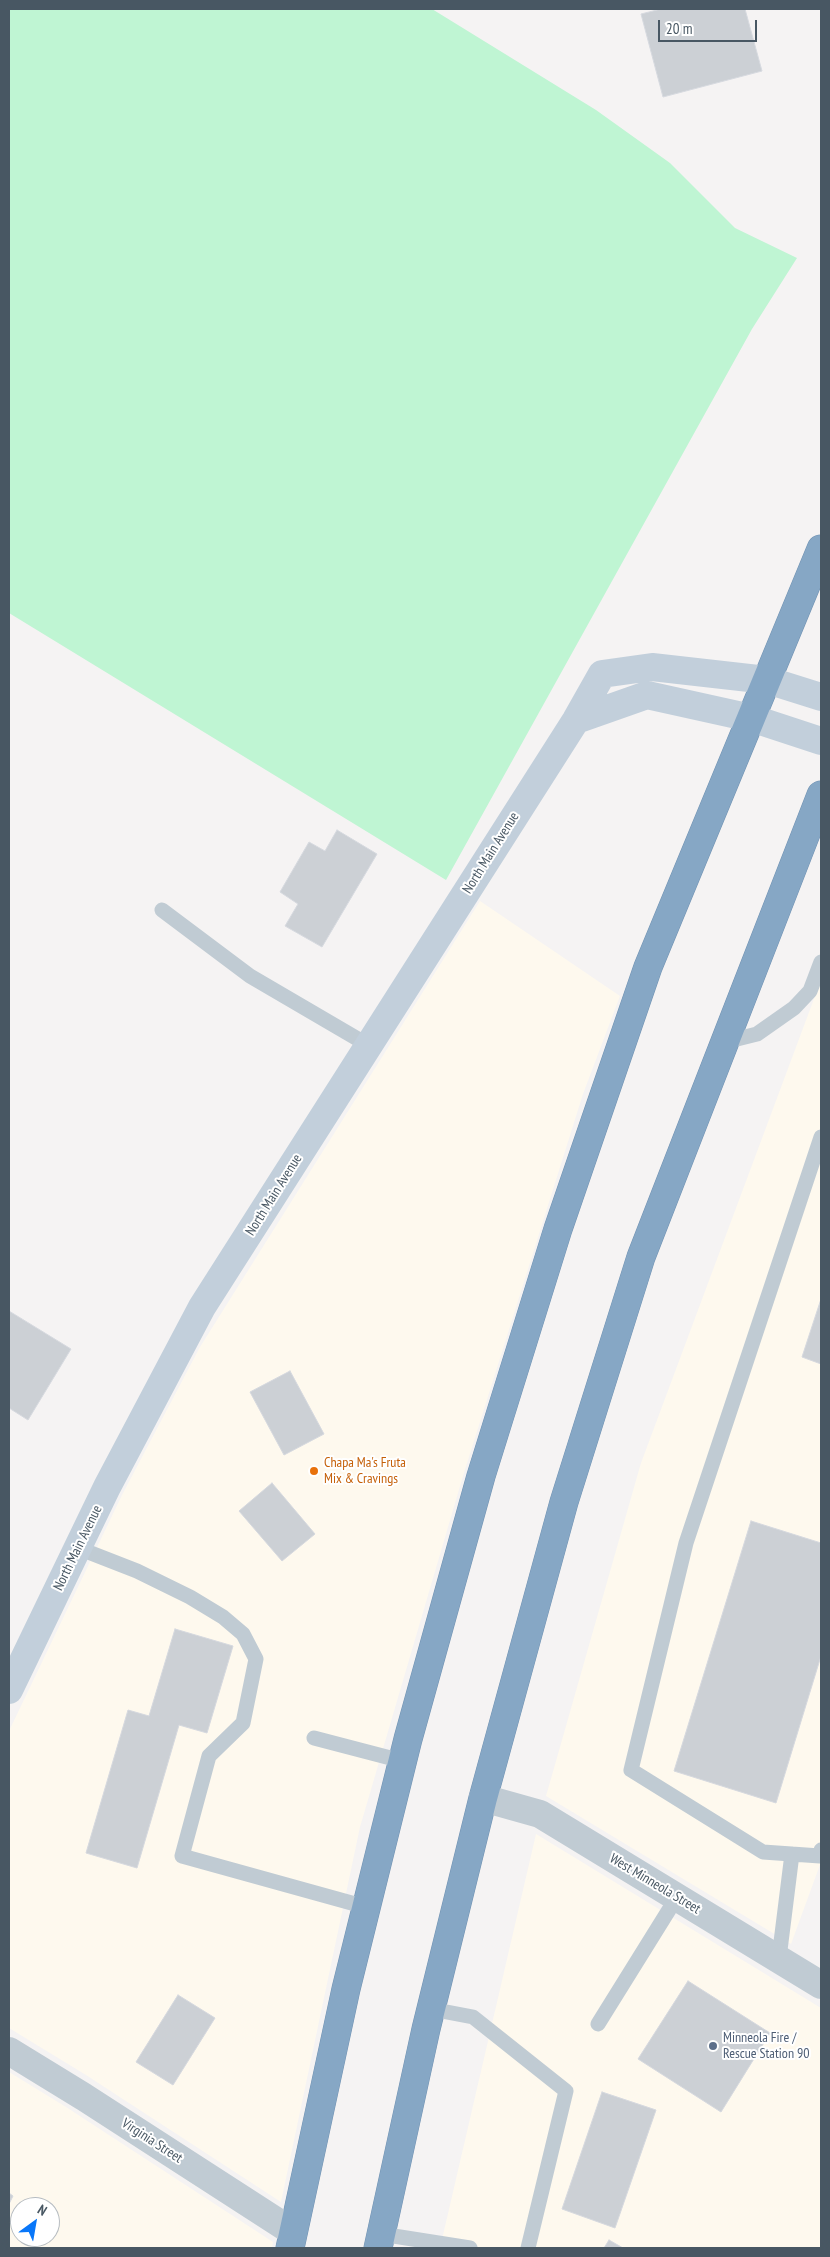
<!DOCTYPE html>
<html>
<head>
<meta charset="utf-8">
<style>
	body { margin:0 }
	#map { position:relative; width:830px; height:2257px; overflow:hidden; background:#f5f3f3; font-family:"PT Sans Narrow",sans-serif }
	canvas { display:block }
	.frame { position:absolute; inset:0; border:10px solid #485763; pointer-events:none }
	.north { position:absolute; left:10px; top:2197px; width:50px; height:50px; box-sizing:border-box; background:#fff; border:1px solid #b6bcc1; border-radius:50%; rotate:32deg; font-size:14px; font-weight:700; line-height:20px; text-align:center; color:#485763 }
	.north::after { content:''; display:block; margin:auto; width:18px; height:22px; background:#0977f9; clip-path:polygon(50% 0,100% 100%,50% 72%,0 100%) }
	.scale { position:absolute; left:658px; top:20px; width:99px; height:22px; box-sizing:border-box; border:2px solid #485763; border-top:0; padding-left:6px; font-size:15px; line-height:18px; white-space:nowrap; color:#485763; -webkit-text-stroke:4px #fff; paint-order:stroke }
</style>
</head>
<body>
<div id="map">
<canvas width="830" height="2257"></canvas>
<div class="frame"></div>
<div class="north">N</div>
<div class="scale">20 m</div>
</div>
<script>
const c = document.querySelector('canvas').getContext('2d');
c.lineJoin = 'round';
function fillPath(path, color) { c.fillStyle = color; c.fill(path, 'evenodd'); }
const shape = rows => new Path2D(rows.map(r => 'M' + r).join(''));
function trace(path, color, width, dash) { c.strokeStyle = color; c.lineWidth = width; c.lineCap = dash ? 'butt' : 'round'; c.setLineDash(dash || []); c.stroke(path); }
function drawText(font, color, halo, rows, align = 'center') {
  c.font = font + ' "PT Sans Narrow",sans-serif'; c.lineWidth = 4; c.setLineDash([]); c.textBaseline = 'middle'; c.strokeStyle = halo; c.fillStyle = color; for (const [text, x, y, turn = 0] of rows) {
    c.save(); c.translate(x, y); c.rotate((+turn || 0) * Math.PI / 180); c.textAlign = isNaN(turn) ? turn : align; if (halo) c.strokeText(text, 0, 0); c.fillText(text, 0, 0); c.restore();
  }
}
fillPath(shape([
	[480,901,620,996,583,1094,463,1476,360,1827,281,2202,86,2075,9,2028,9,1731,122,1495,200,1347],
	[821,980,821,1862,791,1944,546,1796,641,1463],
	[536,1834,821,2008,821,2248,440,2248],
	[9,2072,66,2107,273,2242,272,2248,9,2248],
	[20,2207,50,2207,50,2237,20,2237]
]), '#fef9ee');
fillPath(shape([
	[9,9,432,9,596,110,670,163,735,228,797,258,752,329,446,880,9,613]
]), '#bff5d3');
const building = shape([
	[661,9,745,9,762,71,663,97,641,14,661,9],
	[337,830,377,854,322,947,285,926,298,904,280,892,309,842,325,851,337,830],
	[821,1299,821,1364,802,1357,821,1299],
	[9,1311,71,1349,28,1420,9,1408,9,1311],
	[290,1371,324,1434,284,1455,250,1392,290,1371],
	[272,1483,315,1534,282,1561,239,1511,272,1483],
	[751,1521,821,1543,821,1656,776,1803,674,1771,751,1521],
	[175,1629,233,1646,207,1733,179,1725,137,1868,86,1853,128,1710,149,1716,175,1629],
	[688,1981,770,2033,721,2112,638,2059,688,1981],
	[178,1995,215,2018,173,2085,136,2062,178,1995],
	[602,2092,656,2110,615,2228,562,2209,602,2092],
	[9,2193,13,2196,9,2204,9,2193],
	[609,2240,623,2248,604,2248,609,2240]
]);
fillPath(building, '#ccd0d5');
trace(building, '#d6d9df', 1);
const highway = shape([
	[290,2248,346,1989,408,1739,481,1476,558,1229,648,967,821,549],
	[378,2248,426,2029,483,1798,564,1502,641,1257,821,795]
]);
trace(highway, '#7192b2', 29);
trace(shape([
	[162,910,250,976,368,1045],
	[725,1042,757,1034,794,1008,810,991,821,962],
	[821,1137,686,1543,631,1770,763,1852,820,1856,821,1850],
	[78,1548,137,1571,190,1597,223,1617,243,1634,256,1659,243,1723,209,1756,182,1856,366,1907],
	[314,1738,402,1761],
	[779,1958,792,1854],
	[431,2009,473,2017,566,2091,528,2248],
	[598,2024,677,1897],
	[381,2234,470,2248]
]), '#c0cbd3', 15);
trace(shape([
	[483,1798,540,1814,821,1985],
	[9,2051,84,2097,293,2232]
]), '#c0cbd3', 28);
trace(shape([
	[576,720,647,695,751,718,821,741],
	[9,1690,107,1487,202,1307,576,720,602,674,652,667,767,680,821,697]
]), '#c2cfdb', 28);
trace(highway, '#86a7c5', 28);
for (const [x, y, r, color] of [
	[314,1471,5,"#e8710a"],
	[713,2046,5,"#5c6f8a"]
]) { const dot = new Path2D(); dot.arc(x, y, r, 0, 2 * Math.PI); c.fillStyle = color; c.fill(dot); trace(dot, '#fff', 2); }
drawText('14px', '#485763', '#fff', [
	["North Main Avenue",491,853,-58],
	["North Main Avenue",274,1195,-58],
	["North Main Avenue",78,1548,-64],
	["West Minneola Street",655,1884,31],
	["Virginia Street",152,2141,33]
]);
drawText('14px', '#c56008', '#fff', [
	["Chapa Ma's Fruta",324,1463],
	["Mix & Cravings",324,1479]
], 'left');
drawText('14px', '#4e5e75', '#fff', [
	["Minneola Fire /",723,2038],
	["Rescue Station 90",723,2054]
], 'left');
</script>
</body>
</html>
